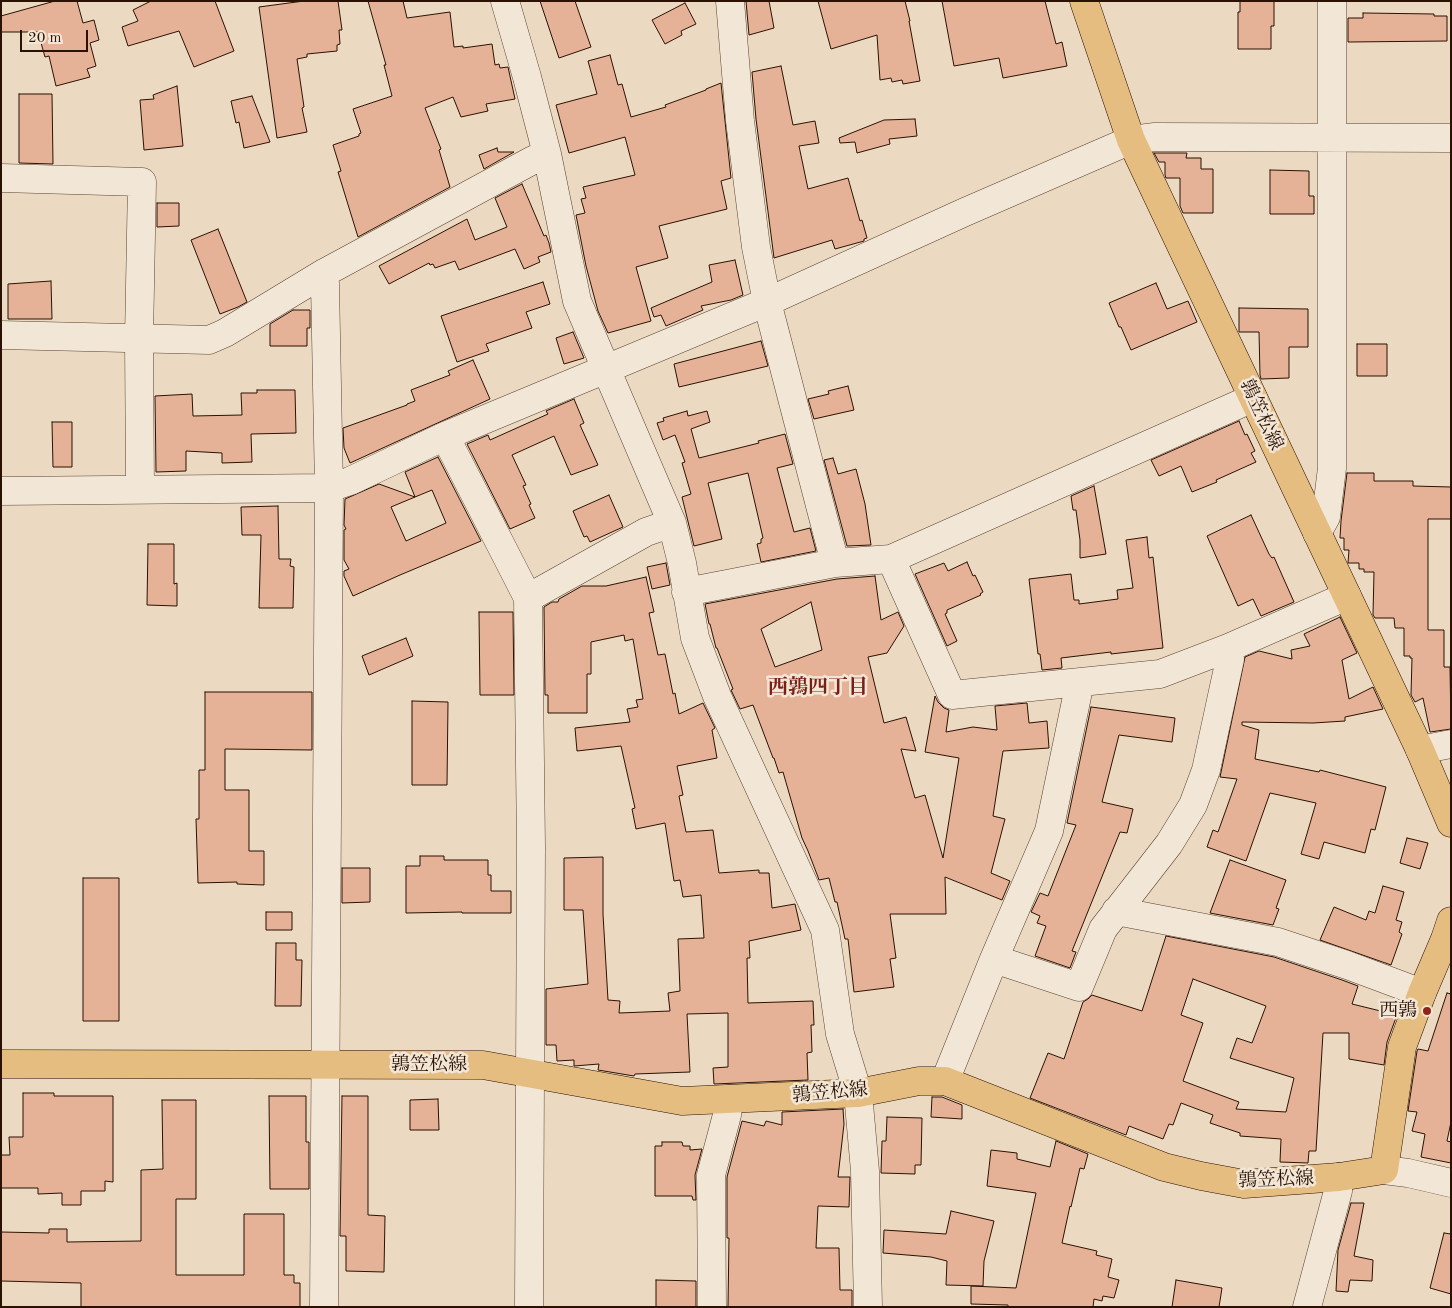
<!DOCTYPE html>
<html>
<head>
<meta charset="utf-8">
<style>
	body { margin:0 }
	#map { position:relative; width:1452px; height:1308px; overflow:hidden; background:#ebdac1; font-family:"Old Standard TT",serif }
	canvas { display:block }
	.frame { position:absolute; inset:0; border:2px solid #2b1101; pointer-events:none }
	.scale { position:absolute; left:20px; top:30px; width:68px; height:22px; box-sizing:border-box; border:2px solid #2b1101; border-top:0; padding-left:6px; font-size:15px; line-height:18px; white-space:nowrap; color:#2b1101; -webkit-text-stroke:4px #f2e7d7; paint-order:stroke }
</style>
</head>
<body>
<div id="map">
<canvas width="1452" height="1308"></canvas>
<div class="frame"></div>
<div class="scale">20 m</div>
</div>
<script>
const c = document.querySelector('canvas').getContext('2d');
c.lineJoin = 'round';
function fillPath(path, color) { c.fillStyle = color; c.fill(path, 'evenodd'); }
const shape = rows => new Path2D(rows.map(r => 'M' + r).join(''));
function trace(path, color, width, dash) { c.strokeStyle = color; c.lineWidth = width; c.lineCap = dash ? 'butt' : 'round'; c.setLineDash(dash || []); c.stroke(path); }
function drawText(font, color, halo, rows, align = 'center') {
  c.font = font + ' "Old Standard TT","Noto Serif JP",serif'; c.lineWidth = 5; c.setLineDash([]); c.textBaseline = 'middle'; c.strokeStyle = halo; c.fillStyle = color; for (const [text, x, y, turn = 0] of rows) {
    c.save(); c.translate(x, y); c.rotate((+turn || 0) * Math.PI / 180); c.textAlign = isNaN(turn) ? turn : align; if (halo) c.strokeText(text, 0, 0); c.fillText(text, 0, 0); c.restore();
  }
}
const building = shape([
	[55,1,77,1,83,23,94,20,99,40,90,43,96,66,87,69,90,77,56,86,49,56,45,57,38,32,1,32,1,16,55,1],
	[151,1,215,1,234,51,194,67,179,31,128,46,122,27,138,21,133,10,151,1],
	[304,1,338,1,342,30,339,30,340,44,337,45,337,51,307,54,307,57,297,59,304,107,302,108,307,132,277,138,259,7,304,1],
	[368,1,403,1,407,18,450,12,454,47,463,46,463,48,492,44,495,65,499,64,500,68,508,67,515,99,486,104,488,111,461,117,453,97,425,108,441,149,439,150,450,187,358,237,338,172,341,171,333,145,359,136,359,134,361,133,353,109,392,96,384,65,386,65,368,1],
	[540,1,575,1,591,47,559,58,540,1],
	[746,1,769,1,774,28,749,35,746,1],
	[818,1,905,1,910,21,909,21,920,81,903,84,902,80,892,82,891,78,880,80,877,35,831,49,818,1],
	[942,1,1045,1,1056,44,1062,42,1067,66,1003,78,999,58,954,66,942,1],
	[1240,1,1274,1,1274,26,1271,26,1271,49,1238,49,1238,12,1240,12,1240,1],
	[685,3,696,24,681,31,682,35,665,44,652,20,685,3],
	[1363,13,1434,14,1434,16,1447,16,1447,41,1348,42,1348,18,1363,18,1363,13],
	[610,55,618,85,622,84,631,117,666,107,665,105,706,90,706,89,721,83,731,178,721,181,727,209,659,226,668,258,636,267,651,321,608,333,598,311,586,266,576,215,585,213,581,199,586,198,583,187,635,175,625,137,569,153,556,105,597,94,588,61,610,55],
	[781,66,793,125,815,121,819,143,799,146,808,189,848,178,860,221,862,220,867,238,864,239,864,241,835,249,832,240,774,258,756,119,752,72,781,66],
	[177,86,183,146,144,150,140,100,154,99,153,95,177,86],
	[19,94,52,94,53,164,19,163,19,94],
	[252,96,270,142,244,148,239,122,236,123,231,101,252,96],
	[915,119,917,136,889,139,890,144,857,153,855,142,840,143,839,138,884,120,915,119],
	[497,148,498,152,514,152,484,169,479,155,497,148],
	[1154,153,1187,153,1186,158,1201,158,1201,169,1213,169,1213,213,1183,213,1180,206,1180,178,1166,178,1165,175,1165,162,1159,162,1154,153],
	[1270,170,1309,171,1309,196,1314,196,1314,214,1270,214,1270,170],
	[522,184,544,236,546,235,549,243,551,252,538,257,540,262,524,269,515,249,459,270,455,261,435,268,433,264,430,265,429,263,389,284,379,266,467,219,475,240,507,227,495,198,522,184],
	[157,203,179,203,179,226,157,227,157,203],
	[218,229,247,302,238,307,220,314,191,240,218,229],
	[735,260,743,295,731,300,701,306,703,310,666,326,661,315,654,317,651,308,712,282,709,265,735,260],
	[51,281,52,319,8,319,8,284,51,281],
	[543,282,550,304,526,312,532,328,486,344,489,351,457,362,441,316,543,282],
	[1156,283,1167,309,1188,301,1197,322,1131,350,1121,327,1119,327,1109,303,1156,283],
	[1239,308,1308,309,1308,347,1289,347,1289,378,1261,379,1260,375,1259,332,1239,332,1239,308],
	[293,310,310,310,310,328,307,328,307,346,270,346,270,324,293,310],
	[573,332,584,358,564,364,556,338,573,332],
	[761,341,768,366,679,387,674,364,761,341],
	[1357,344,1387,344,1387,376,1357,376,1357,344],
	[473,360,490,399,350,463,344,448,343,428,407,405,407,404,415,401,411,390,450,375,448,371,473,360],
	[848,386,854,410,814,419,808,399,829,394,828,391,848,386],
	[257,390,295,390,296,433,251,434,252,462,222,463,222,453,186,451,186,471,156,472,155,396,192,394,193,416,242,415,241,393,257,393,257,390],
	[574,399,584,423,580,425,598,465,571,475,554,436,512,455,526,485,523,486,531,504,529,505,535,518,510,529,467,444,488,435,490,440,548,414,546,411,574,399],
	[687,411,688,416,707,411,710,422,691,429,699,458,759,443,758,441,785,434,793,464,777,468,794,532,810,528,816,551,761,562,757,544,761,543,761,539,763,538,748,473,708,483,722,539,694,546,682,497,691,494,682,463,685,462,675,435,663,440,657,423,664,421,663,418,687,411],
	[1239,421,1245,435,1247,434,1255,451,1251,453,1256,462,1216,480,1217,482,1192,492,1181,466,1159,476,1151,460,1239,421],
	[52,422,72,422,72,467,53,467,52,422],
	[438,457,481,541,400,575,353,596,344,576,344,571,349,569,344,560,344,530,346,529,344,525,345,499,379,484,415,497,391,507,406,541,446,523,432,490,415,497,405,472,438,457],
	[833,458,838,474,856,469,865,504,871,545,847,546,824,460,833,458],
	[1347,473,1374,473,1374,481,1413,481,1413,486,1451,487,1451,519,1428,519,1428,630,1444,630,1444,667,1450,667,1451,729,1430,732,1423,698,1415,702,1411,695,1412,658,1410,658,1410,656,1404,656,1404,628,1395,628,1394,618,1375,618,1373,615,1374,572,1364,572,1364,569,1359,569,1359,563,1348,563,1349,550,1344,550,1344,538,1340,538,1341,521,1347,473],
	[1094,486,1106,554,1080,558,1080,540,1076,510,1073,510,1071,496,1094,486],
	[609,495,623,527,590,542,587,536,584,537,573,511,609,495],
	[278,506,279,559,291,559,290,566,294,567,293,608,259,608,261,535,242,535,241,507,278,506],
	[1251,515,1269,554,1272,558,1274,557,1294,602,1261,616,1253,599,1238,606,1207,536,1251,515],
	[1147,537,1149,558,1153,557,1163,648,1111,654,1111,652,1061,658,1062,668,1042,670,1040,654,1038,654,1029,579,1071,574,1074,600,1079,600,1079,604,1118,599,1117,590,1133,588,1126,540,1147,537],
	[148,544,174,544,174,584,177,583,177,606,147,605,148,544],
	[967,562,973,576,975,575,983,592,980,594,981,595,947,610,947,613,945,614,957,641,947,646,915,574,944,563,948,571,967,562],
	[666,563,670,585,652,589,647,567,666,563],
	[875,576,881,620,898,612,904,626,887,653,868,657,884,723,906,717,916,751,901,749,915,798,925,795,943,858,959,758,925,752,935,696,938,702,944,708,949,710,946,732,973,727,997,730,995,706,1027,703,1029,723,1047,721,1049,748,1003,751,993,816,1005,819,991,873,1010,881,1002,900,945,877,946,914,890,914,896,958,890,959,894,987,854,992,848,939,845,939,837,902,835,902,829,878,819,880,818,877,808,851,802,838,783,772,779,773,774,758,773,758,753,705,740,709,731,690,733,689,717,648,716,648,710,624,709,624,705,604,837,579,875,576],
	[811,602,822,650,775,667,761,629,811,602],
	[646,577,654,612,649,613,658,655,665,654,673,694,675,693,679,714,703,703,715,728,712,730,717,758,677,766,683,795,679,796,686,832,713,830,719,873,759,870,759,873,769,873,772,908,795,904,801,930,749,941,750,958,747,958,748,1003,813,1001,814,1025,811,1025,812,1052,807,1053,808,1080,714,1084,713,1068,728,1067,728,1013,687,1014,690,1072,635,1074,634,1076,598,1070,599,1064,574,1066,574,1060,557,1061,556,1045,546,1045,546,989,588,984,583,910,564,910,564,858,603,857,603,914,608,1000,620,1001,619,1013,670,1011,668,993,680,991,678,939,704,938,701,895,683,897,680,880,674,881,665,823,636,829,632,809,635,808,621,746,577,751,575,728,630,722,627,709,638,707,636,700,643,699,633,639,625,641,624,635,591,642,591,674,587,674,587,713,548,713,548,695,545,695,544,607,552,602,558,602,559,599,582,586,606,586,646,577],
	[479,612,513,612,514,695,480,695,479,612],
	[1340,617,1357,653,1342,660,1349,699,1373,687,1383,709,1345,717,1345,721,1313,723,1242,722,1242,725,1259,730,1255,759,1319,772,1320,770,1386,787,1375,830,1371,829,1365,853,1324,842,1319,859,1301,854,1316,803,1270,793,1246,861,1207,847,1213,830,1218,832,1237,779,1220,777,1245,657,1259,651,1292,659,1291,650,1310,646,1304,634,1340,617],
	[406,638,413,656,369,675,362,656,406,638],
	[205,692,312,692,312,750,225,749,225,790,249,790,249,851,264,851,264,885,237,884,237,882,198,883,196,819,199,819,199,770,205,770,205,692],
	[412,701,448,702,447,785,412,785,412,701],
	[1091,707,1175,718,1172,742,1119,735,1102,802,1133,809,1127,833,1120,832,1072,951,1076,952,1070,968,1035,956,1046,926,1037,923,1040,916,1031,912,1040,893,1048,896,1076,825,1067,823,1091,707],
	[1407,838,1428,843,1420,869,1400,863,1407,838],
	[420,856,444,856,444,860,488,860,488,875,491,875,491,891,511,891,511,913,462,913,462,912,406,913,406,866,420,866,420,856],
	[1230,860,1286,880,1276,908,1279,909,1273,925,1210,913,1230,860],
	[342,868,370,868,370,902,342,903,342,868],
	[83,878,119,878,119,1021,83,1021,83,878],
	[1383,886,1404,892,1396,920,1402,922,1399,932,1402,934,1391,965,1320,940,1334,907,1366,920,1369,911,1375,913,1383,886],
	[266,912,292,912,292,930,266,930,266,912],
	[1166,936,1274,957,1342,980,1358,986,1352,1004,1397,1015,1387,1042,1384,1065,1349,1059,1349,1033,1323,1033,1316,1151,1309,1151,1308,1163,1280,1162,1281,1139,1240,1136,1240,1133,1210,1123,1213,1115,1181,1103,1173,1125,1169,1124,1163,1139,1129,1126,1126,1135,1030,1098,1048,1053,1064,1059,1083,1002,1088,999,1092,995,1142,1011,1166,936],
	[1193,979,1266,1006,1252,1043,1237,1038,1230,1058,1294,1078,1286,1112,1236,1109,1239,1102,1183,1081,1203,1023,1181,1015,1193,979],
	[276,943,296,943,296,960,302,960,301,1006,275,1006,276,943],
	[1447,993,1451,994,1451,1122,1447,1141,1451,1142,1451,1163,1421,1157,1425,1134,1412,1131,1417,1112,1408,1111,1417,1051,1418,1049,1428,1051,1447,993],
	[23,1093,54,1093,54,1096,113,1096,113,1182,105,1181,105,1191,81,1191,81,1205,62,1205,62,1193,38,1194,38,1188,1,1188,1,1155,10,1155,9,1137,23,1137,23,1093],
	[269,1096,306,1096,306,1142,309,1142,309,1189,270,1189,269,1096],
	[342,1096,368,1096,368,1215,385,1216,384,1272,346,1271,346,1236,340,1236,342,1096],
	[932,1097,942,1097,962,1105,962,1119,931,1117,932,1097],
	[438,1099,439,1130,410,1130,410,1100,438,1099],
	[162,1100,196,1100,196,1199,176,1199,176,1275,244,1275,244,1214,284,1214,284,1275,294,1275,294,1283,300,1283,300,1307,81,1307,81,1283,1,1281,1,1232,49,1233,49,1229,67,1229,67,1242,141,1241,141,1170,163,1169,162,1100],
	[843,1109,844,1124,838,1177,850,1177,849,1207,818,1206,816,1248,839,1248,840,1290,852,1290,852,1307,728,1307,729,1238,727,1238,727,1177,742,1121,764,1126,766,1121,782,1125,782,1112,843,1109],
	[887,1117,922,1118,921,1165,915,1165,915,1174,881,1173,882,1141,886,1141,887,1117],
	[1056,1141,1088,1154,1084,1169,1080,1168,1071,1207,1070,1206,1062,1243,1097,1251,1096,1255,1112,1259,1108,1277,1119,1280,1114,1298,1103,1296,1102,1301,1094,1299,1093,1307,1008,1307,1008,1305,971,1304,971,1286,1016,1288,1036,1193,987,1186,991,1150,1017,1153,1017,1159,1050,1167,1056,1141],
	[662,1142,682,1142,683,1146,690,1146,690,1150,702,1149,695,1175,696,1200,693,1200,692,1196,655,1196,655,1146,662,1146,662,1142],
	[1351,1203,1364,1203,1354,1256,1373,1260,1372,1281,1350,1280,1348,1292,1336,1291,1338,1250,1351,1203],
	[951,1211,994,1221,984,1261,983,1286,946,1285,947,1261,931,1257,883,1253,884,1230,946,1234,951,1211],
	[1444,1233,1451,1234,1451,1294,1430,1288,1444,1233],
	[656,1280,696,1281,696,1307,656,1307,656,1280],
	[1176,1280,1222,1288,1219,1307,1172,1307,1176,1280]
]);
fillPath(building, '#e5b297');
trace(building, '#2b1101', 1);
const minor = shape([
	[505,1,527,77,547,154,577,301,672,523,682,563,695,638,717,696,825,930,840,1034,858,1093,865,1171,868,1307],
	[730,1,740,121,756,247,767,302,835,563],
	[1,178,142,182,139,338,140,489],
	[324,273,325,284,329,488,324,1307],
	[1,335,209,340,225,333,324,273,533,160,547,154],
	[445,436,528,598,531,847,529,1307],
	[1,491,329,488,350,481,445,436,767,302,965,212,1131,140,1155,137,1451,138],
	[1317,533,1326,517,1332,468,1332,1],
	[891,559,952,695,1160,674,1228,648,1347,596],
	[686,592,835,563,891,559,1253,398],
	[528,598,646,532,672,523],
	[1420,750,1451,744],
	[1116,911,1278,942,1347,965,1422,993],
	[994,959,1079,987,1103,929,1169,844,1193,805,1206,770,1230,659,1228,648],
	[945,1081,994,959,1049,831,1080,682],
	[1384,1170,1408,1173,1451,1183],
	[712,1307,711,1175,727,1115,729,1099],
	[1307,1307,1338,1191,1339,1177]
]);
const major = shape([
	[1084,1,1131,140,1420,750,1451,823],
	[1,1064,483,1065,682,1101,858,1093,919,1081,945,1081,1164,1167,1201,1176,1244,1184,1339,1177,1384,1170,1402,1047,1422,993,1445,939,1451,921]
]);
trace(minor, '#5b4331', 29);
trace(major, '#2b1101', 29);
trace(minor, '#f2e7d7', 28);
trace(major, '#e6bd80', 28);
for (const [x, y, r, color] of [
	[1427,1011,5,"#8f2418"]
]) { const dot = new Path2D(); dot.arc(x, y, r, 0, 2 * Math.PI); c.fillStyle = color; c.fill(dot); trace(dot, '#f2e7d7', 2); }
drawText('19px', '#2b1101', '#f2e7d7', [
	["鶉笠松線",1261,415,65],
	["鶉笠松線",429,1065],
	["鶉笠松線",830,1093,-5],
	["鶉笠松線",1276,1180,-2]
]);
drawText('19px', '#2b1101', '#f2e7d7', [
	["西鶉",1417,1011]
], 'right');
drawText('bold 20px', '#7a1f14', '#f2e7d7', [
	["西鶉四丁目",818,688]
]);
</script>
</body>
</html>
